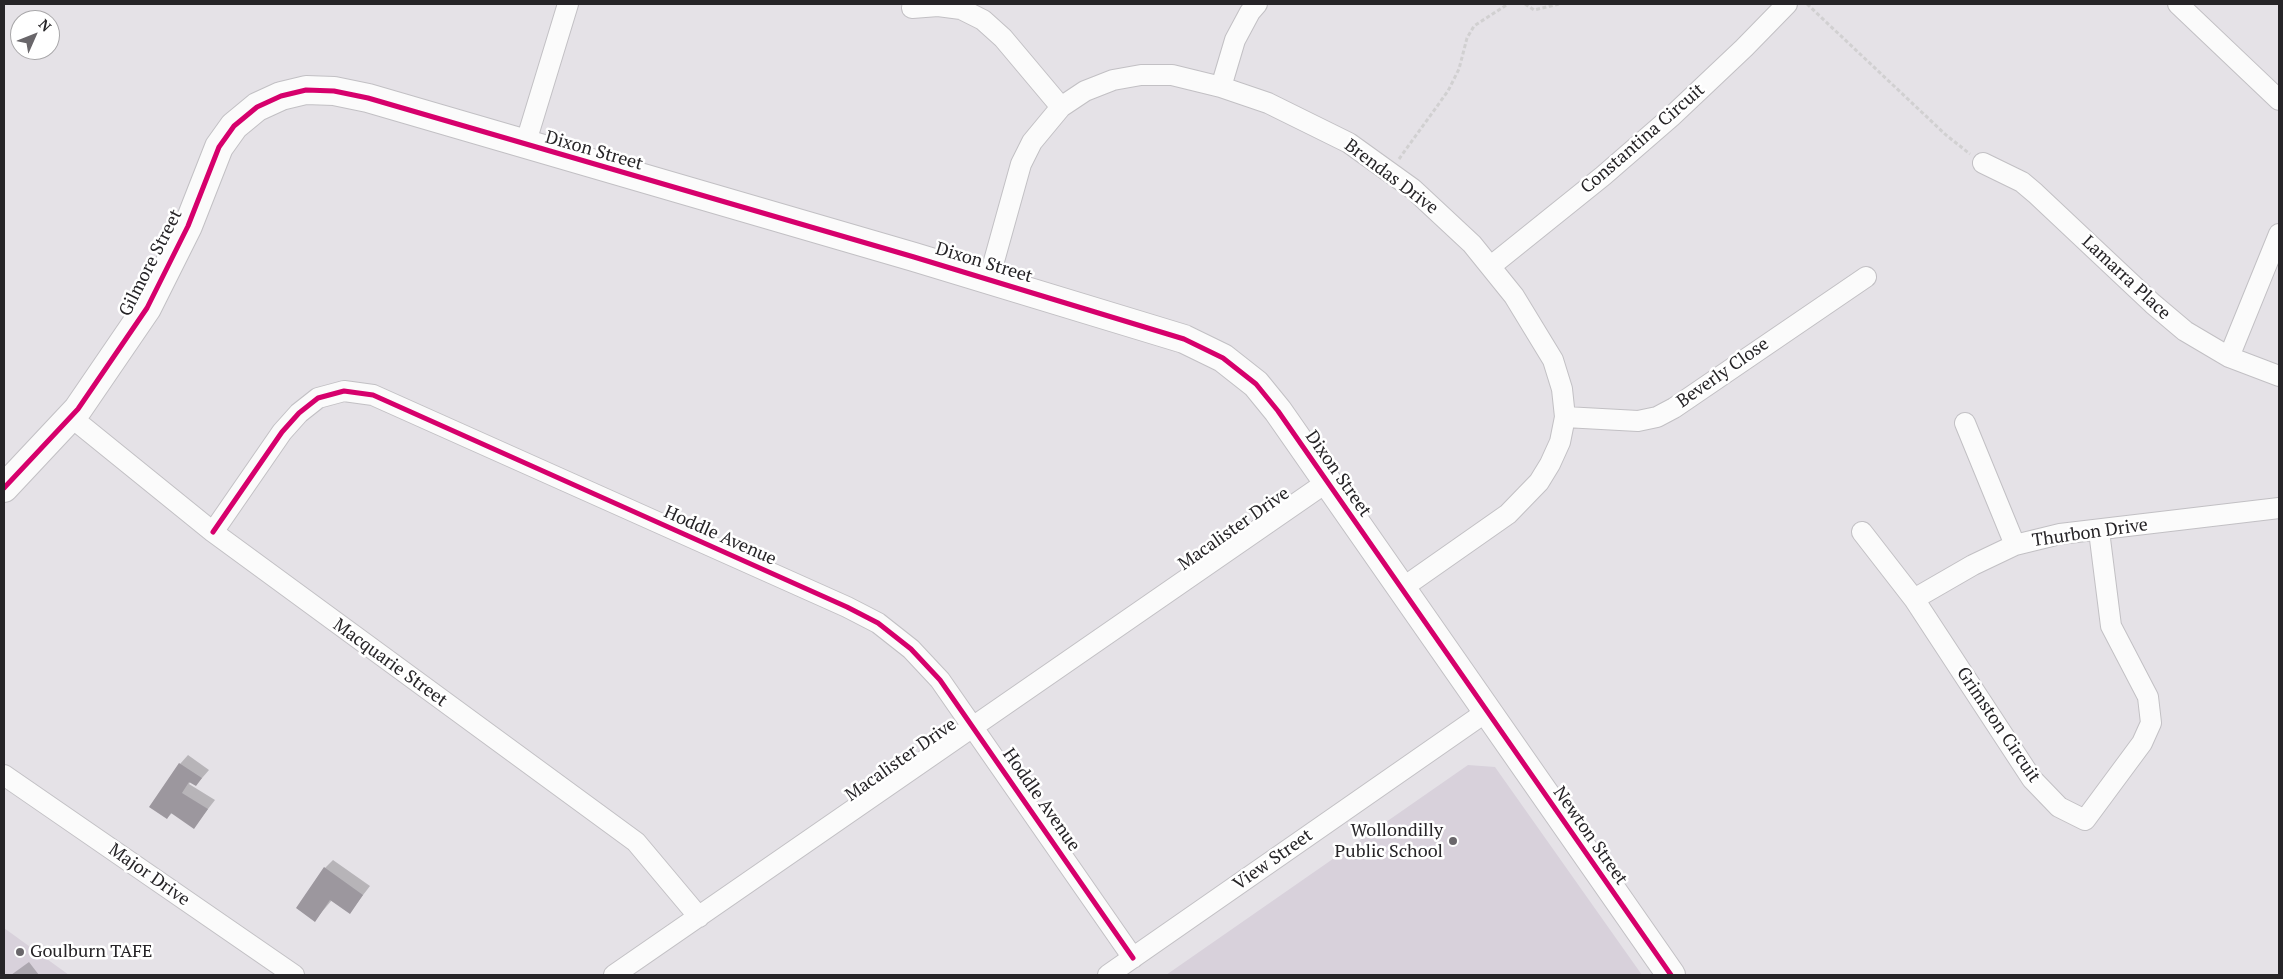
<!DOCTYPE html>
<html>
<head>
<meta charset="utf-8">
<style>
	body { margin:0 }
	#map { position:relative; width:2283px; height:979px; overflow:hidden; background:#e5e2e7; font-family:"PT Serif",serif }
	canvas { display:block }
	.frame { position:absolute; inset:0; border:5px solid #262427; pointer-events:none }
	.north { position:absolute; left:10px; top:10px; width:50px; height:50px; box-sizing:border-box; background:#fff; border:1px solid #a8a7a9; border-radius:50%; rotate:46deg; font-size:14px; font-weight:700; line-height:20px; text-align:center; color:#262427 }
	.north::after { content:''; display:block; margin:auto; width:18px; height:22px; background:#69666a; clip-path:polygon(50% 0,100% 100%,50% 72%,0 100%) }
</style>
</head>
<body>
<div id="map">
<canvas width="2283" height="979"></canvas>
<div class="frame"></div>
<div class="north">N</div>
</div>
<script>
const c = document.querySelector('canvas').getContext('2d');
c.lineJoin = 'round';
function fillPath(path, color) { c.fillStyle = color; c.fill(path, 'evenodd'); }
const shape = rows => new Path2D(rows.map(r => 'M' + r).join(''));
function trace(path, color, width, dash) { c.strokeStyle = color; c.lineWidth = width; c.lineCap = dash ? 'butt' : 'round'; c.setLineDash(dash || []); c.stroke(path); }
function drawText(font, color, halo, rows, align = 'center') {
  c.font = font + ' "PT Serif",serif'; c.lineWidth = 5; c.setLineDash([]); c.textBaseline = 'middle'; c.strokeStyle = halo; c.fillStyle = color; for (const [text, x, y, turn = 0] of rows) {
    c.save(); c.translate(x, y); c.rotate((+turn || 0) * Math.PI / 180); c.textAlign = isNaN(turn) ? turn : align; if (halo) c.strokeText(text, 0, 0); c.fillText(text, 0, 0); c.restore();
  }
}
fillPath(shape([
	[1468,765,1495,767,1642,975,1166,975],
	[4,928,69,975,4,975]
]), '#d8d1db');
fillPath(shape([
	[188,755,209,770,196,785,191,781,189,784,215,800,194,827,172,813,167,818,180,764],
	[333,860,370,886,350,912,332,900,315,920,325,868],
	[29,962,39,975,11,975]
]), '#0003');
fillPath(shape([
	[179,763,202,778,196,786,189,782,182,793,208,809,194,829,171,813,167,819,149,807],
	[324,867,363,895,350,914,330,900,315,922,296,908]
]), '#9c979e');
const street = shape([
	[2178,4,2279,100],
	[912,8,938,6,961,9,983,20,1003,38,1061,107],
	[1221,87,1235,40,1250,12,1257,4],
	[525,145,568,4],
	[1983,163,2022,182,2035,193,2153,304,2185,331,2229,357,2279,376],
	[1491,266,1603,176,1671,117,1744,48,1787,4],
	[989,279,1021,164,1032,142,1061,107,1085,91,1113,80,1141,75,1172,75,1221,87,1268,103,1349,143,1413,189,1472,244,1514,296,1553,360,1562,389,1565,417,1560,442,1550,464,1539,482,1508,514,1401,589],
	[2229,357,2279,234],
	[71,417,213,532,636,842,699,917],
	[1565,417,1638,421,1657,417,1674,408,1866,277],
	[1965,423,2015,545],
	[213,532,282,432,299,413,318,398,344,391,373,395,847,607,878,623,911,649,940,680,1133,958],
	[1862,532,1914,599,2032,779,2059,807,2085,820,2142,743,2151,723,2148,697,2111,626,2099,531],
	[1914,599,1973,565,2015,545,2060,534,2279,508],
	[4,775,294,975],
	[614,975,1327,482],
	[1108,975,1486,712]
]);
const secondary = shape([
	[4,488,78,409,147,308,188,226,219,147,234,126,257,107,281,96,306,90,334,91,368,98,914,257,1184,339,1223,358,1256,384,1278,411,1671,975]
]);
trace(street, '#c2c0c4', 22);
trace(secondary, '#c2c0c4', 30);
trace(shape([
	[1525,4,1534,10,1559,4],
	[1807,4,1946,135,1970,154],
	[1399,159,1448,91,1459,69,1467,38,1474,26,1508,4]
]), '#d1d0d1', 3, [4, 2.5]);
trace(street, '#fbfbfb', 20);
trace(secondary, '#fbfbfb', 28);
trace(shape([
	[4,488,78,409,147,308,188,226,219,147,234,126,257,107,281,96,306,90,334,91,368,98,914,257,1184,339,1223,358,1256,384,1278,411,1671,975],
	[213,532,282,432,299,413,318,398,344,391,373,395,847,607,878,623,911,649,940,680,1133,958]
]), '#d6006c', 5);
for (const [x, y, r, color] of [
	[1453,841,5,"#69666a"],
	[20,952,5,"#69666a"]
]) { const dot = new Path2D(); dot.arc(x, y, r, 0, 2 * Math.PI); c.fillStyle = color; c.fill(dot); trace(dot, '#fff', 2); }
drawText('18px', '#262427', '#fff', [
	["Constantina Circuit",1643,139,-41],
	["Dixon Street",594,151,16],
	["Brendas Drive",1391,177,37],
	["Gilmore Street",151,263,-63],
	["Dixon Street",984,263,17],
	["Lamarra Place",2126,278,43],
	["Beverly Close",1723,373,-35],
	["Dixon Street",1338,474,55],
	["Macalister Drive",1234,529,-35],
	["Thurbon Drive",2090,533,-8],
	["Hoddle Avenue",720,536,24],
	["Macquarie Street",390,663,36],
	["Grimston Circuit",1998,725,56],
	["Macalister Drive",901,760,-35],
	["Hoddle Avenue",1041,800,55],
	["Newton Street",1590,836,55],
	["View Street",1273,860,-35],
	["Major Drive",149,875,35]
]);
drawText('18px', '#262427', '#fff', [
	["Wollondilly",1443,831],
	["Public School",1443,852],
	["Goulburn TAFE",30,952,"left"]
], 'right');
</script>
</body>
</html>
